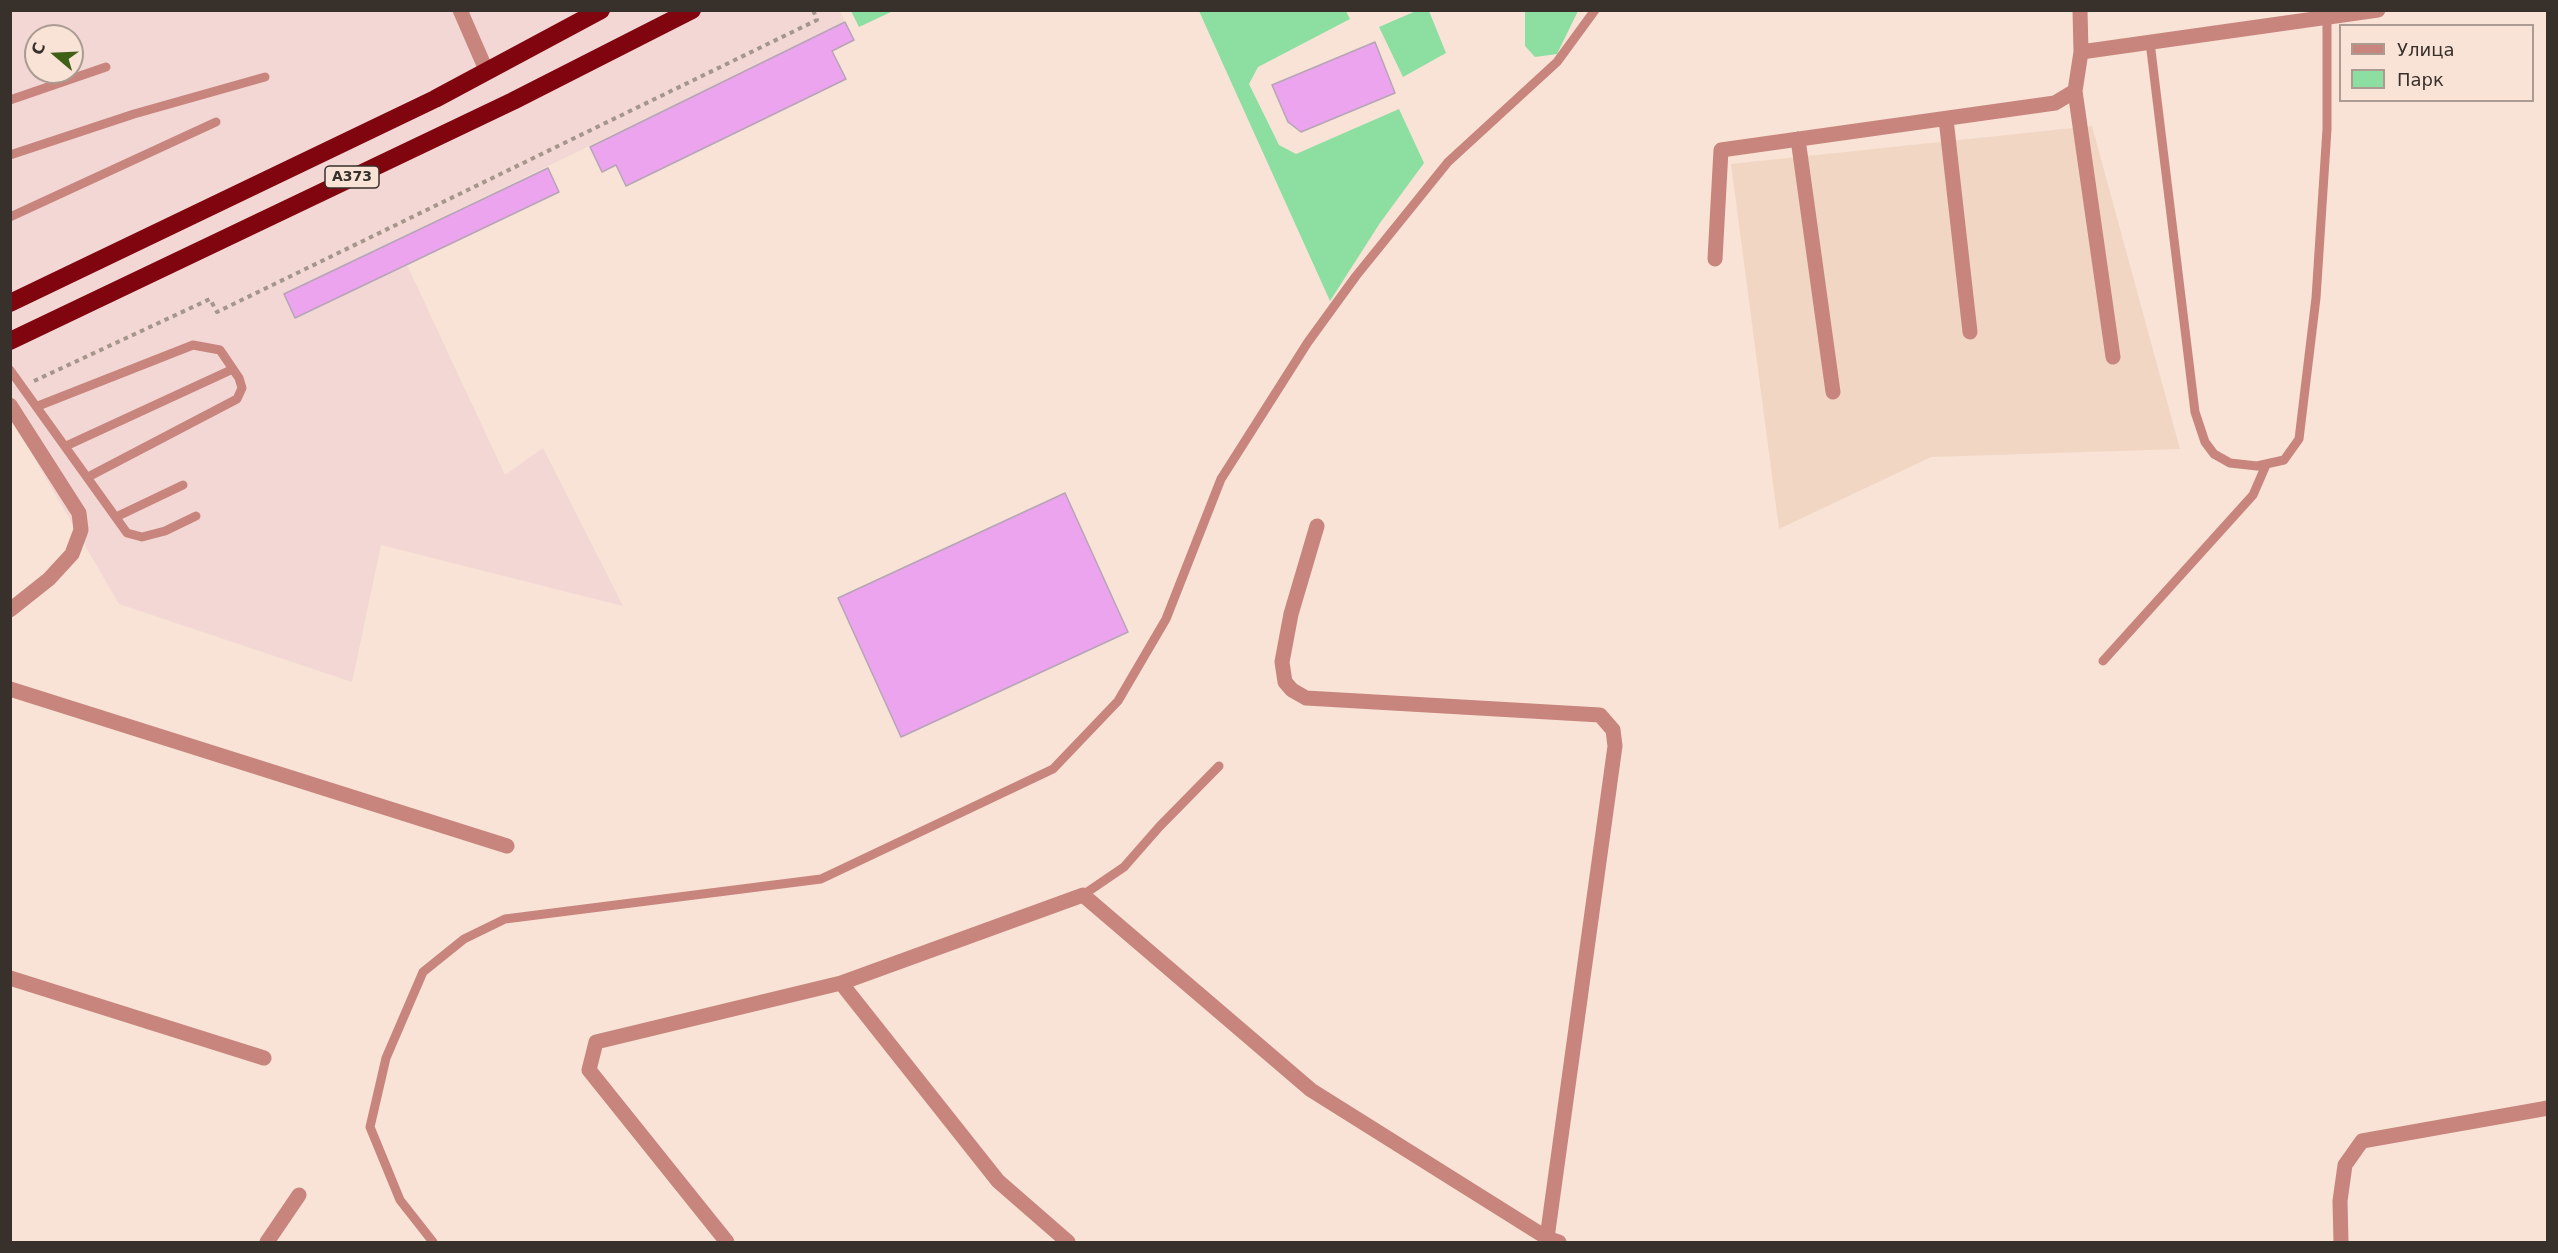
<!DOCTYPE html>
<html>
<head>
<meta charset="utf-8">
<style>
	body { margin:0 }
	#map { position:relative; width:2558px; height:1253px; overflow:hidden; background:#f8e3d6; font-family:"DejaVu Sans",sans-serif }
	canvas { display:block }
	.frame { position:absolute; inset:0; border:12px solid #38302b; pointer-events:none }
	.legend { position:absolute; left:2339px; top:24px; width:195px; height:78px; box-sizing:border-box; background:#f8e3d6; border:2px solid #ab9b92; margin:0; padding:8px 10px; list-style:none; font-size:18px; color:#38302b }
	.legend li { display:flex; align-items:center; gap:12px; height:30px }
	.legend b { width:30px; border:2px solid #ab9b92 }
	.north { position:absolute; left:24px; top:24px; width:60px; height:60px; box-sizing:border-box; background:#f8e3d6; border:2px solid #ab9b92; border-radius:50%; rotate:289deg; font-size:16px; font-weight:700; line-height:24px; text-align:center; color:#38302b }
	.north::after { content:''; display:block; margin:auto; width:21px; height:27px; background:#3f6117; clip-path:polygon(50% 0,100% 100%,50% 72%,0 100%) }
</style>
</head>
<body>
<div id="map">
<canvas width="2558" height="1253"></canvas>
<div class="frame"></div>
<ul class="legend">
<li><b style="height:8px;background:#c8857d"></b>Улица</li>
<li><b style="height:16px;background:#8cdfa1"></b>Парк</li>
</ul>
<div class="north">С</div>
</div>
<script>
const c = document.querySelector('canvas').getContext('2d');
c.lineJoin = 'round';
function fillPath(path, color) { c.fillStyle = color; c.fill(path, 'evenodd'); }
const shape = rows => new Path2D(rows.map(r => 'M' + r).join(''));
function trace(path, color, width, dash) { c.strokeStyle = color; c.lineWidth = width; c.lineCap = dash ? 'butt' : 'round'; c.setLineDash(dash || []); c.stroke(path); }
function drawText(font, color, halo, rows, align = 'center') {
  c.font = font + ' "DejaVu Sans",sans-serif'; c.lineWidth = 6; c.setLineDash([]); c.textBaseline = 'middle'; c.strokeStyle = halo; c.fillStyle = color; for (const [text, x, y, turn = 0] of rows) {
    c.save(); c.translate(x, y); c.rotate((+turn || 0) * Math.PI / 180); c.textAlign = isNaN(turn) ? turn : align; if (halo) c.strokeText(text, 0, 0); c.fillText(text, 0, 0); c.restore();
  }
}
fillPath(shape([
	[10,11,840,11,845,22,284,294,295,317,407,265,505,475,543,448,623,606,381,545,352,682,119,604,11,418],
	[36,36,72,36,72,72,36,72]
]), '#f2d7d4');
fillPath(shape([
	[2092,126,2180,449,1931,457,1779,529,1731,164]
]), '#f1d6c4');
fillPath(shape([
	[851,11,893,11,859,27],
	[1199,11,1346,11,1350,19,1258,67,1249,84,1279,145,1296,154,1399,109,1424,163,1380,223,1330,301],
	[1416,11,1429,11,1446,53,1403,77,1379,27],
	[1525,11,1525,10,1578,11,1557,54,1535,57,1525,46]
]), '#8cdfa1');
const building = shape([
	[845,22,854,40,832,51,846,79,626,186,616,165,602,172,590,147,845,22],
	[1375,42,1395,93,1301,132,1288,122,1272,85,1375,42],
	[548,168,559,192,295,318,284,294,548,168],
	[1065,493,1128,632,901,737,838,598,1065,493]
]);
fillPath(building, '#eca4ef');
trace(building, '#b5a5b5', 1.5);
trace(shape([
	[34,381,210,299,217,312,817,20,813,10]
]), '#a5968c', 4, [4.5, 4.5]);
trace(shape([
	[2150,42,2195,412,2205,442,2214,454,2230,463,2257,466,2284,460,2299,439,2316,298,2327,129,2327,18],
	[10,100,106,67],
	[10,155,134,114,265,77],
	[10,217,216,122],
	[10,370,127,533,142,537,165,531,196,516],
	[38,406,193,345,220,350,239,378,242,388,237,399,88,477],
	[66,446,233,369],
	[116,517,183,485],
	[2103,661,2253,495,2266,465],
	[1083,895,1124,867,1160,826,1219,766],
	[433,1242,400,1200,370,1127,386,1058,423,972,464,939,505,919,821,879,1053,769,1118,701,1166,619,1221,479,1308,342,1356,276,1448,162,1557,62,1595,10]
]), '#c8857d', 9);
trace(shape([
	[460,10,487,72],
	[2081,52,2378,10],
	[2075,91,2113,357],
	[1946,119,1970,332],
	[1798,139,1833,392],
	[1715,259,1721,150,2055,103,2075,91,2081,52,2080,10],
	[10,405,79,513,81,530,72,554,49,579,10,610],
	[1317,526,1291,614,1282,662,1285,682,1292,690,1306,698,1600,715,1613,730,1615,746,1547,1238],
	[10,689,507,846],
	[10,978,264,1058],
	[841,983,998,1181,1068,1242],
	[267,1242,299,1195],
	[727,1242,589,1070,596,1042,841,983,1083,895,1311,1090,1547,1238,1559,1242],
	[2341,1242,2340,1201,2345,1165,2362,1141,2548,1108]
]), '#c8857d', 15);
trace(shape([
	[10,303,435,99,601,10],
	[10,341,513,101,692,10]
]), '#80050e', 18);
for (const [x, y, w] of [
	[352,177,54]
]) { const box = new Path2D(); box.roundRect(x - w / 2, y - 11, w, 22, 4.5); c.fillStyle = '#f8e3d6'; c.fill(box); trace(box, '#38302b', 1.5); }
drawText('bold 14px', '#38302b', null, [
	["A373",352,177]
]);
</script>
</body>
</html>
